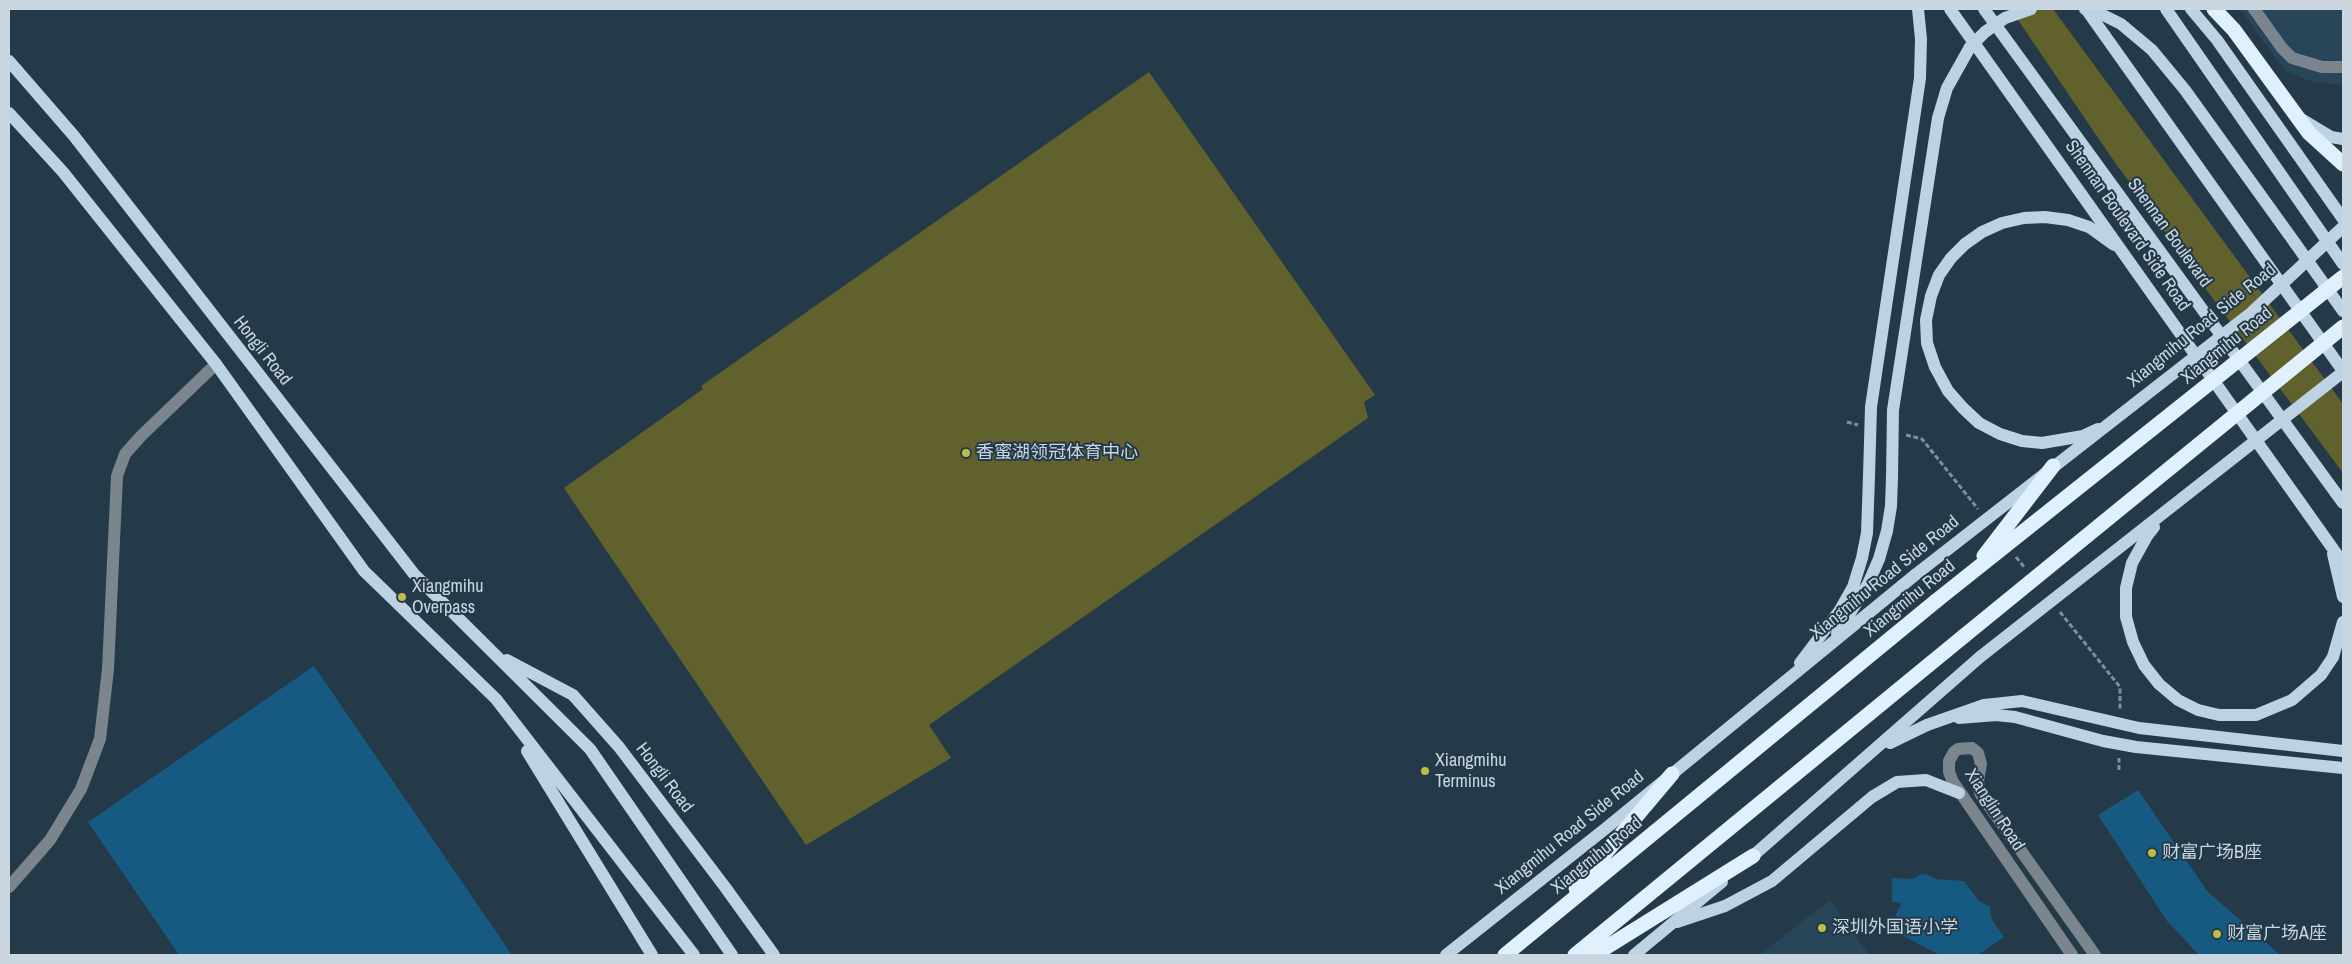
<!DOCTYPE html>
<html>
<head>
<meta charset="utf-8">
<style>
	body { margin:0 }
	#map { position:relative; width:2352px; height:964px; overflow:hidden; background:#243a49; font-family:"Archivo Narrow",sans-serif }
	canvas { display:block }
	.frame { position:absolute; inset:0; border:10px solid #cad6e0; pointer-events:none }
</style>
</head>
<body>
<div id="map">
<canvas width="2352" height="964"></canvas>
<div class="frame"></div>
</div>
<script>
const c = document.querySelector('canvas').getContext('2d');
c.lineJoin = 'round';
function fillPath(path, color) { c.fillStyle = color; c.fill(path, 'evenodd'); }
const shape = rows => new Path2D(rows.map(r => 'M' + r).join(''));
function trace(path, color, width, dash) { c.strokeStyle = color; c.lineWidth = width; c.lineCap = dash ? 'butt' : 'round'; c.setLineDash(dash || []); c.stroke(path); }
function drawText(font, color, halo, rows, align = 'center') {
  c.font = font + ' "Archivo Narrow","Noto Sans SC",sans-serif'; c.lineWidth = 4; c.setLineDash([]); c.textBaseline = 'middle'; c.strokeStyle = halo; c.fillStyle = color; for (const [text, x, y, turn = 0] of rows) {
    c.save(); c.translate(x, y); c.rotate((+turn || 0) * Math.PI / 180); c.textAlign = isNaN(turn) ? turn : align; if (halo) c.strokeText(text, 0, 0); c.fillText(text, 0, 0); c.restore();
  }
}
fillPath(shape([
	[2240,9,2343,9,2343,85,2313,82,2285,71],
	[1830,900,1869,955,1759,955]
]), '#294559');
fillPath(shape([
	[2028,9,2053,9,2343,404,2343,473,2208,292,2109,154,2016,17],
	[1149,72,1375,395,1364,402,1368,418,929,725,951,758,806,845,564,488,703,389,701,386]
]), '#61612d');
fillPath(shape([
	[314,666,512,955,179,955,88,822],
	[2138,790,2208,892,2280,955,2199,955,2167,921,2098,815],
	[1921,874,1929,875,1936,879,1964,881,1979,901,1990,907,1992,920,2004,937,1978,955,1940,955,1894,931,1897,924,1892,922,1902,903,1892,902,1892,878,1913,879]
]), '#165a82');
trace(shape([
	[1847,422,1858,425],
	[1906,435,1922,439,1978,509],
	[2016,557,2025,568],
	[2060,612,2120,687,2120,709],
	[2119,770,2119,758]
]), '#7e8f9b', 3, [5, 2.5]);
trace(shape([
	[2254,9,2282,48,2292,58,2322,67,2343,67],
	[9,887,50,840,81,789,100,739,108,669,117,476,125,454,141,436,216,364],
	[2072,955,1953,782,1949,772,1949,761,1954,752,1958,749,1972,748,1978,753,1981,764,1978,781,1980,793,2095,955]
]), '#7a858d', 12);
trace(shape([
	[1950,9,2343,563],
	[1984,9,2343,503],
	[2086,9,2343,371],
	[2166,9,2343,264],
	[2191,9,2217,40,2343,219],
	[9,61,74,136,414,574,590,749,732,955],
	[9,113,63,172,216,364,364,571,496,699,694,955],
	[2301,119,2331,137,2343,139],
	[1909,152,1920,78,1921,39,1918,9],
	[2295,243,2343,311],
	[2098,429,2083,436,2042,443,2022,441,2000,434,1979,423,1963,408,1948,391,1935,367,1927,343,1926,320,1931,296,1939,275,1951,258,1965,244,1982,232,2002,223,2024,218,2045,217,2068,220,2089,227,2114,245],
	[2333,554,2343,597],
	[1837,634,1868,584,1879,559,1887,531,1891,506,1892,477],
	[2333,657,2343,622],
	[507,660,573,695,619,747,725,887,774,955],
	[1800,663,1840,610,1853,587,1862,558,1867,533,1869,476],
	[1890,743,1927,725],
	[527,751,652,955],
	[1747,861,1980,657],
	[1677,922,1725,906,1772,881,1872,797,1897,782,1926,780,1959,793],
	[1446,955,1605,829,1915,575],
	[1634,955,1722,882]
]), '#bdd3e3', 12);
trace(shape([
	[2214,9,2234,30,2309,133,2343,164],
	[1576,888,1672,774],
	[1505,955,1936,601],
	[1575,955,1964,636],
	[1594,955,1753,856]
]), '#e0f0fc', 15);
trace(shape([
	[2085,9,2099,13,2121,24,2152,50,2185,90,2295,243],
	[1869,476,1871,407,1909,152],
	[1892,477,1893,410,1938,118,1947,88,1970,47,1985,32,2005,18,2031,9],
	[2154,527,2147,536,2132,563,2126,588,2126,617,2133,642,2144,665,2159,684,2178,700,2198,710,2219,715,2256,715,2292,700,2321,675,2333,657],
	[1915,575,2251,313,2343,227],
	[1980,657,2343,372],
	[1959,718,1996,715,2015,717,2103,741,2136,747,2343,768],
	[1927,725,1984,705,2022,701,2139,728,2343,751]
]), '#bdd3e3', 12);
trace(shape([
	[1984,556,2053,466],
	[1936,601,2343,277],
	[1964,636,2343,327]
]), '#e0f0fc', 15);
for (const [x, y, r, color] of [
	[966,453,5,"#bebf42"],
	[402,597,5,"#bebf42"],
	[1425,771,5,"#bebf42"],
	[2152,853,5,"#bebf42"],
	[1822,928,5,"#bebf42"],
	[2217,934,5,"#bebf42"]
]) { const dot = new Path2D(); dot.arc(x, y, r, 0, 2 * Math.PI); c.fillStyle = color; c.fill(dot); trace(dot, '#243a49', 2); }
drawText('18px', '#cad6e0', '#243a49', [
	["Shennan Boulevard Side Road",2127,226,55],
	["Shennan Boulevard",2169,233,54],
	["Xiangmihu Road Side Road",2202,326,-39],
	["Xiangmihu Road",2227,346,-39],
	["Hongli Road",262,351,52],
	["Xiangmihu Road Side Road",1885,578,-39],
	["Xiangmihu Road",1910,599,-39],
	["Hongli Road",664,778,53],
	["Xianglin Road",1994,810,57],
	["Xiangmihu Road Side Road",1570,833,-39],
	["Xiangmihu Road",1597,856,-39]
]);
drawText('18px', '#cad6e0', '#243a49', [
	["香蜜湖领冠体育中心",976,453],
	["Xiangmihu",412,587],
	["Overpass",412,608],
	["Xiangmihu",1435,761],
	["Terminus",1435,782],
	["财富广场B座",2162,853],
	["深圳外国语小学",1832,928],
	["财富广场A座",2227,934]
], 'left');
</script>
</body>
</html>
